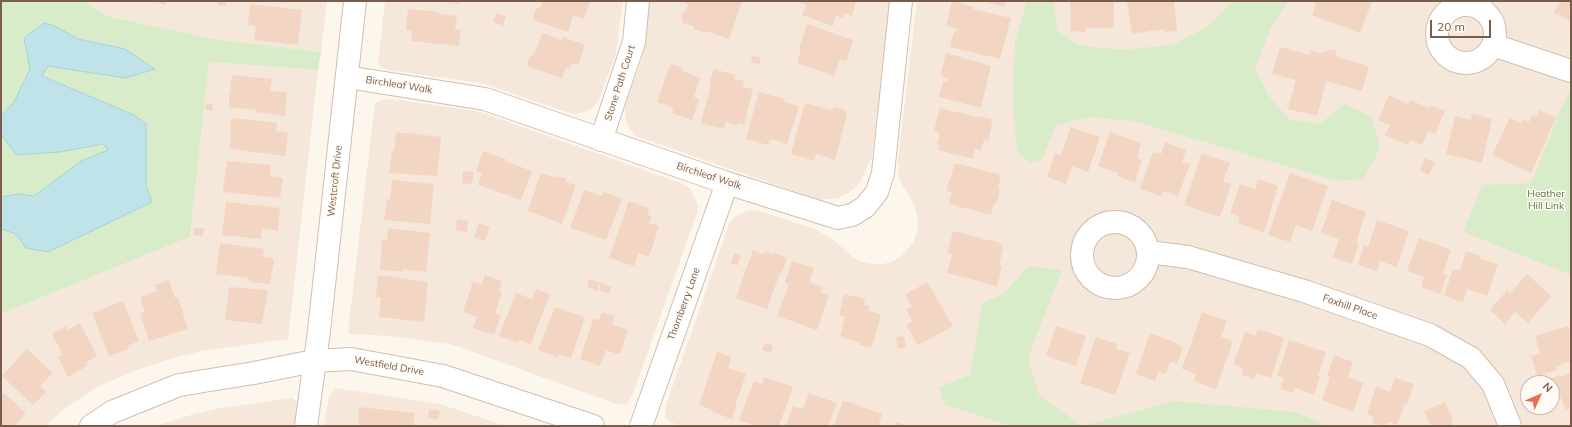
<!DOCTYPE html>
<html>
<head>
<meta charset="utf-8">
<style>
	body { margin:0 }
	#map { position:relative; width:1572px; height:427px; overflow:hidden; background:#fdf6ec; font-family:Mulish,sans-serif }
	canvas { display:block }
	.frame { position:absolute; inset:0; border:2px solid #7a5c4d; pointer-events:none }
	.north { position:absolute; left:1520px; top:375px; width:40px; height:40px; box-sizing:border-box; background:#fffaf3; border:1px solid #cabbb1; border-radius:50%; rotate:45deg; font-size:11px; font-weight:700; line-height:16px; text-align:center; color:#7a5c4d }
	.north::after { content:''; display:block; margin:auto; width:14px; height:18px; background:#e76f51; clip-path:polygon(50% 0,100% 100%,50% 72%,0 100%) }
	.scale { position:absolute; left:1430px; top:20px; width:61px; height:18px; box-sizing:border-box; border:2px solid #7a5c4d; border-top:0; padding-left:5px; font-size:12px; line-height:14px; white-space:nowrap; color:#7a5c4d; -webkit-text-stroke:3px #fffaf3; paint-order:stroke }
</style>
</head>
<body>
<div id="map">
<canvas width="1572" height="427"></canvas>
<div class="frame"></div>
<div class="north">N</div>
<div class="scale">20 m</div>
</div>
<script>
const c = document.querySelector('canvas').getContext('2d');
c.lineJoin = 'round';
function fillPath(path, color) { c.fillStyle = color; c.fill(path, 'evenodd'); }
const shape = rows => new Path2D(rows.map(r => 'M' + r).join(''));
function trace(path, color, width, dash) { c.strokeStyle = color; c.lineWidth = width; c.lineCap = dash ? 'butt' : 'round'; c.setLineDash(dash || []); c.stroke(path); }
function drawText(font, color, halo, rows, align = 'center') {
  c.font = font + ' Mulish,sans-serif'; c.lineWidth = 3; c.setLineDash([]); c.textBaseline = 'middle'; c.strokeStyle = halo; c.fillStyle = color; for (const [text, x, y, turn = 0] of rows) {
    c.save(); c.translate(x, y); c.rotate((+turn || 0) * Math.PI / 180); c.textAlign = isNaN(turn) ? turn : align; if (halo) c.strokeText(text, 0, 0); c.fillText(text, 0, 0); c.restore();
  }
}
fillPath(shape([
	[86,1,327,1,321,52,214,39,107,16,91,6],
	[385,1,623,1,616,53,599,100,594,106,588,111,573,114,482,83,389,70,383,68,378,64],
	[649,1,891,1,872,157,860,182,854,189,839,198,819,200,636,136,628,127,625,114,625,106,642,58],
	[917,1,1571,1,1571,88,1522,206,1571,249,1571,426,680,426,671,422,665,418,666,405,730,222,736,216,744,212,752,210,760,211,817,230,835,241,854,258,862,262,873,264,882,264,892,262,901,256,908,249,914,241,917,231,918,221,916,211,912,201,902,185,899,176,898,159],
	[1528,383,1552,383,1552,407,1528,407],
	[209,62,318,70,288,339,202,351,177,357,136,370,97,387,64,409,46,426,1,426,1,311,3,313,190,237],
	[391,99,477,111,678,182,685,185,691,190,698,205,697,213,633,394,626,405,616,404,462,348,449,344,388,336,350,334,348,331,375,103,381,100],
	[335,388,440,404,506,426,324,426,329,397],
	[293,398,299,407,298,426,155,426,194,414,221,408]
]), '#f5e8da');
fillPath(shape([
	[1,1,86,1,91,6,107,16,214,39,321,52,318,70,209,62,190,237,3,313,1,311],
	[1027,1,1053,1,1057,30,1078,45,1120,50,1172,45,1205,28,1234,1,1288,1,1270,30,1255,68,1268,95,1289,119,1320,124,1344,104,1372,117,1380,148,1364,179,1337,181,1134,121,1088,117,1055,126,1042,160,1029,162,1017,152,1013,105,1015,41],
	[1571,88,1571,275,1463,232,1482,185,1531,183,1562,107],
	[1029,266,1062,270,1028,358,1039,395,1082,426,1174,401,1296,412,1327,426,1012,426,945,405,939,387,970,375,982,303,1003,294]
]), '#d8ecc9');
const water = shape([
	[44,23,55,26,78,39,125,49,155,69,125,78,48,66,42,76,134,115,146,124,146,185,152,202,48,252,26,248,16,234,1,229,1,197,19,194,34,196,81,161,108,150,103,144,60,152,17,155,1,135,1,116,14,102,30,69,24,38,44,23]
]);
fillPath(water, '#bfe3e8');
trace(water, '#a5d3da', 1);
fillPath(shape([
	[154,1,166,1,165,5],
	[218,1,226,1,226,6,218,5],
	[439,1,459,1,459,4],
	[543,1,590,1,584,19,573,15,568,32,536,21,533,18,536,9,540,8],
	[681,1,742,1,729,39,706,31,705,33,694,29,695,27,682,23,683,20,681,19,684,10,686,11,688,4],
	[798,1,856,1,852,16,844,13,843,18,836,16,833,26,802,15,806,5],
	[952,1,974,7,973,9,1011,18,1000,59,950,47,954,31,957,32,958,29,946,26],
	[982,1,1005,1,1004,7],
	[1070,1,1114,1,1114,25,1110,28,1086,28,1085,32,1071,31],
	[1127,1,1174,1,1177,28,1176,31,1165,32,1163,29,1132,34],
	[1311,1,1372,1,1360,33,1312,15,1316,3],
	[1560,1,1571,1,1571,21,1554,13],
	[250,4,302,10,298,45,254,40,256,26,248,25],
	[408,9,439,12,439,14,457,16,455,30,461,30,459,46,411,41,412,31,406,30],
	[497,13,506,16,503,26,493,22],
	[807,24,853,40,846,61,840,59,834,76,797,63,801,50,799,49],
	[542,33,562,40,563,37,585,45,578,65,572,63,570,69,566,67,562,78,530,67,527,64,530,56,534,55],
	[1280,47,1310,55,1311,50,1320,53,1335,49,1337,57,1369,66,1362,91,1326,81,1317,116,1288,109,1296,80,1272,74],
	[946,53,991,66,981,108,939,97,943,81,947,82,948,78,940,76],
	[752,56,761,58,759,65,751,62],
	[672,64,681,67,682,71,700,78,694,97,699,99,692,120,672,113,674,108,657,102,669,67],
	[714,69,735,75,734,79,744,81,743,87,753,89,744,125,738,123,737,125,726,122,724,129,701,123,711,85,709,84],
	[232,75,272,79,270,91,287,92,285,116,256,112,256,110,229,107,229,94,230,94],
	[759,92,785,99,784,102,799,106,787,144,770,139,768,145,746,139],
	[1389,95,1408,104,1410,100,1429,108,1430,105,1445,111,1435,134,1428,131,1422,145,1410,140,1408,145,1385,135,1390,125,1378,120],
	[206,103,213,104,212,111,205,110],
	[808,104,831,110,835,107,844,109,847,114,835,160,816,154,814,161,791,154,804,106],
	[940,108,977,117,978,116,993,119,988,141,984,140,981,150,975,149,973,159,938,150,939,144,937,144,940,132,934,131],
	[1540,110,1556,118,1531,173,1492,155,1510,118,1521,123,1523,119,1529,122,1532,115,1536,117],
	[1472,114,1492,119,1482,163,1446,154,1455,116,1471,120],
	[233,118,277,123,276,131,288,133,285,156,230,149,231,133,230,130,231,121],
	[1071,127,1100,137,1088,172,1072,166,1066,184,1047,177,1055,153,1061,155],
	[396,132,441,137,437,176,389,173,392,151,394,151],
	[1110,132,1141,143,1137,158,1142,160,1135,182,1117,176,1118,173,1098,166],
	[1165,142,1186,150,1182,162,1190,164,1178,196,1163,191,1161,196,1140,189,1153,152,1161,154],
	[483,151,506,159,505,161,532,171,521,200,478,185,482,174,476,171],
	[1202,153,1230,163,1223,182,1231,184,1220,217,1184,205],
	[1425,158,1435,163,1429,175,1420,170],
	[227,161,271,165,270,176,283,178,280,198,224,192,223,189],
	[955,163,1001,175,998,188,1000,188,997,203,994,203,991,215,949,204,952,192,946,191],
	[463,171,474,172,472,184,462,183],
	[541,173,556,178,557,176,567,179,566,182,576,185,562,224,528,211],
	[1290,173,1328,186,1312,231,1296,225,1290,242,1268,235],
	[1258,179,1278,186,1264,233,1238,223,1240,217,1230,213,1240,184,1255,189],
	[392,180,434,184,430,224,384,220,387,199,390,199],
	[584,190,602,196,604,192,622,199,606,240,570,228],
	[1332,200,1366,212,1356,243,1359,244,1352,264,1333,257,1339,239,1321,233],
	[629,201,649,208,647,215,652,216,649,223,659,226,649,257,638,253,634,266,609,258],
	[226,202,280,208,278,231,262,229,261,239,222,235],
	[457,219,468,221,467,232,456,231],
	[1377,220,1409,231,1397,267,1380,261,1377,271,1358,265,1364,245,1368,247],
	[479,223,490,227,485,241,474,237],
	[194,228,204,228,203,236,193,235],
	[388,228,430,233,426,272,403,269,403,272,380,269,382,239,387,240],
	[953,231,1000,243,1003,248,999,266,1002,267,997,286,947,273,952,254,947,253],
	[1419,238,1451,250,1443,273,1447,275,1440,294,1421,287,1424,277,1407,271],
	[220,243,264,249,263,257,274,259,270,284,249,282,249,278,216,274],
	[753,250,764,254,765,251,774,255,775,253,787,258,782,273,780,273,767,309,736,298],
	[1466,251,1480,256,1479,258,1498,264,1487,296,1467,289,1463,302,1444,296,1453,269,1460,271],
	[734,253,741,256,737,266,731,263],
	[792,261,814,268,809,282,822,287,820,292,829,295,817,330,777,316,789,284,785,282],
	[1527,274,1551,296,1528,323,1515,312,1505,324,1490,310,1507,290,1510,293],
	[378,275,428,282,424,322,379,317,381,297,376,297],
	[485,275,502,281,499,290,502,292,495,314,501,315,494,335,473,328,477,317,463,312,473,281,482,284],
	[589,279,600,283,597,291,587,287],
	[169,280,175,298,178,297,188,329,149,341,140,313,145,312,140,297,157,291,155,285],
	[927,282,953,326,918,345,906,325,912,321,906,309,912,306,905,295],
	[601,283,611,287,609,294,599,291],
	[229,287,268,290,262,324,225,320],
	[536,289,550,294,531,344,519,340,518,343,499,336,516,293,532,299],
	[844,294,865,299,864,305,870,306,869,311,881,314,873,344,870,347,860,345,859,342,840,337,845,316,839,315],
	[123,301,139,341,127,346,128,349,109,356,92,313],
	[555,307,585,317,571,358,558,354,557,357,538,350],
	[602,312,615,316,612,324,628,330,620,354,618,353,617,354,606,350,600,366,580,359,594,318,599,320],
	[1202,312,1227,321,1221,337,1233,341,1216,389,1194,381,1196,374,1182,369],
	[80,323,97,356,85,363,87,366,68,377,58,357,63,355,52,334,66,326,68,330],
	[1056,326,1086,336,1076,366,1046,356],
	[1568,326,1571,334,1571,361,1556,366,1557,370,1537,376,1531,356,1540,354,1535,336],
	[1258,329,1284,338,1271,378,1256,373,1254,379,1241,375,1243,368,1233,365,1245,332,1255,336],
	[1150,333,1177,343,1176,344,1183,347,1177,364,1170,362,1166,374,1158,372,1155,381,1136,374],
	[904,336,906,348,898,349,896,337],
	[1096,337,1117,344,1116,348,1130,353,1115,395,1080,383],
	[1289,340,1326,352,1318,376,1320,377,1314,395,1295,388,1293,393,1280,389,1284,378,1277,376],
	[765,343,773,346,771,353,762,350],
	[27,349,53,373,40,386,46,392,33,405,2,376],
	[717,352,731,357,728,368,746,374,735,406,736,406,732,419,713,412,713,410,699,405],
	[1334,355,1353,362,1348,377,1363,383,1353,412,1322,400,1330,377,1327,376],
	[1571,373,1571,408,1566,410,1560,396,1552,399,1552,383,1538,383,1559,375,1560,377],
	[764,377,793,387,779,426,757,426,739,420,754,381,762,384],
	[1395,378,1414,384,1407,404,1405,403,1397,425,1388,422,1386,426,1372,423,1374,417,1367,414,1376,387,1390,392],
	[4,393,26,413,15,426,1,426,1,394,2,395],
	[809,393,837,403,828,426,786,426,793,406,803,409],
	[843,400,882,414,878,426,834,426],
	[1445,402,1453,420,1451,421,1453,426,1431,426,1424,411],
	[359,407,415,413,413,426,360,426,360,423,358,422],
	[429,409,440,411,438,420,428,418],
	[896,422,908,426,895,426]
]), '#f3d5c3');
const minor = shape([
	'1437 34a29 29 0 1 1 58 0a29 29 0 1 1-58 0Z',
	[1493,45,1571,71],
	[347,77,485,99,727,183,838,218,852,215,865,207,877,192,883,173,901,1],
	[601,140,634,42,638,1],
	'1082 255a33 33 0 1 1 66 0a33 33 0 1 1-66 0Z',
	[1148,252,1188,257,1304,291,1430,335,1471,358,1493,384,1510,426],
	[91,426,112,412,179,385,254,373,314,361,351,359,443,376,593,426],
	[306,426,319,331,355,1],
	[641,426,727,183]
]);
trace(minor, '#d1beb0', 24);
trace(minor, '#fff', 22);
drawText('10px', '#7a5c4d', '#fffaf3', [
	["Stone Path Court",620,83,-72],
	["Birchleaf Walk",399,85,9],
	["Birchleaf Walk",709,176,18],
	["Westcroft Drive",335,181,-84],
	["Thornberry Lane",684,304,-70],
	["Foxhill Place",1350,307,19],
	["Westfield Drive",389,366,10]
]);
drawText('10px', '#537a41', '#fffaf3', [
	["Heather",1546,194],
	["Hill Link",1546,206]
]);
</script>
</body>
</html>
